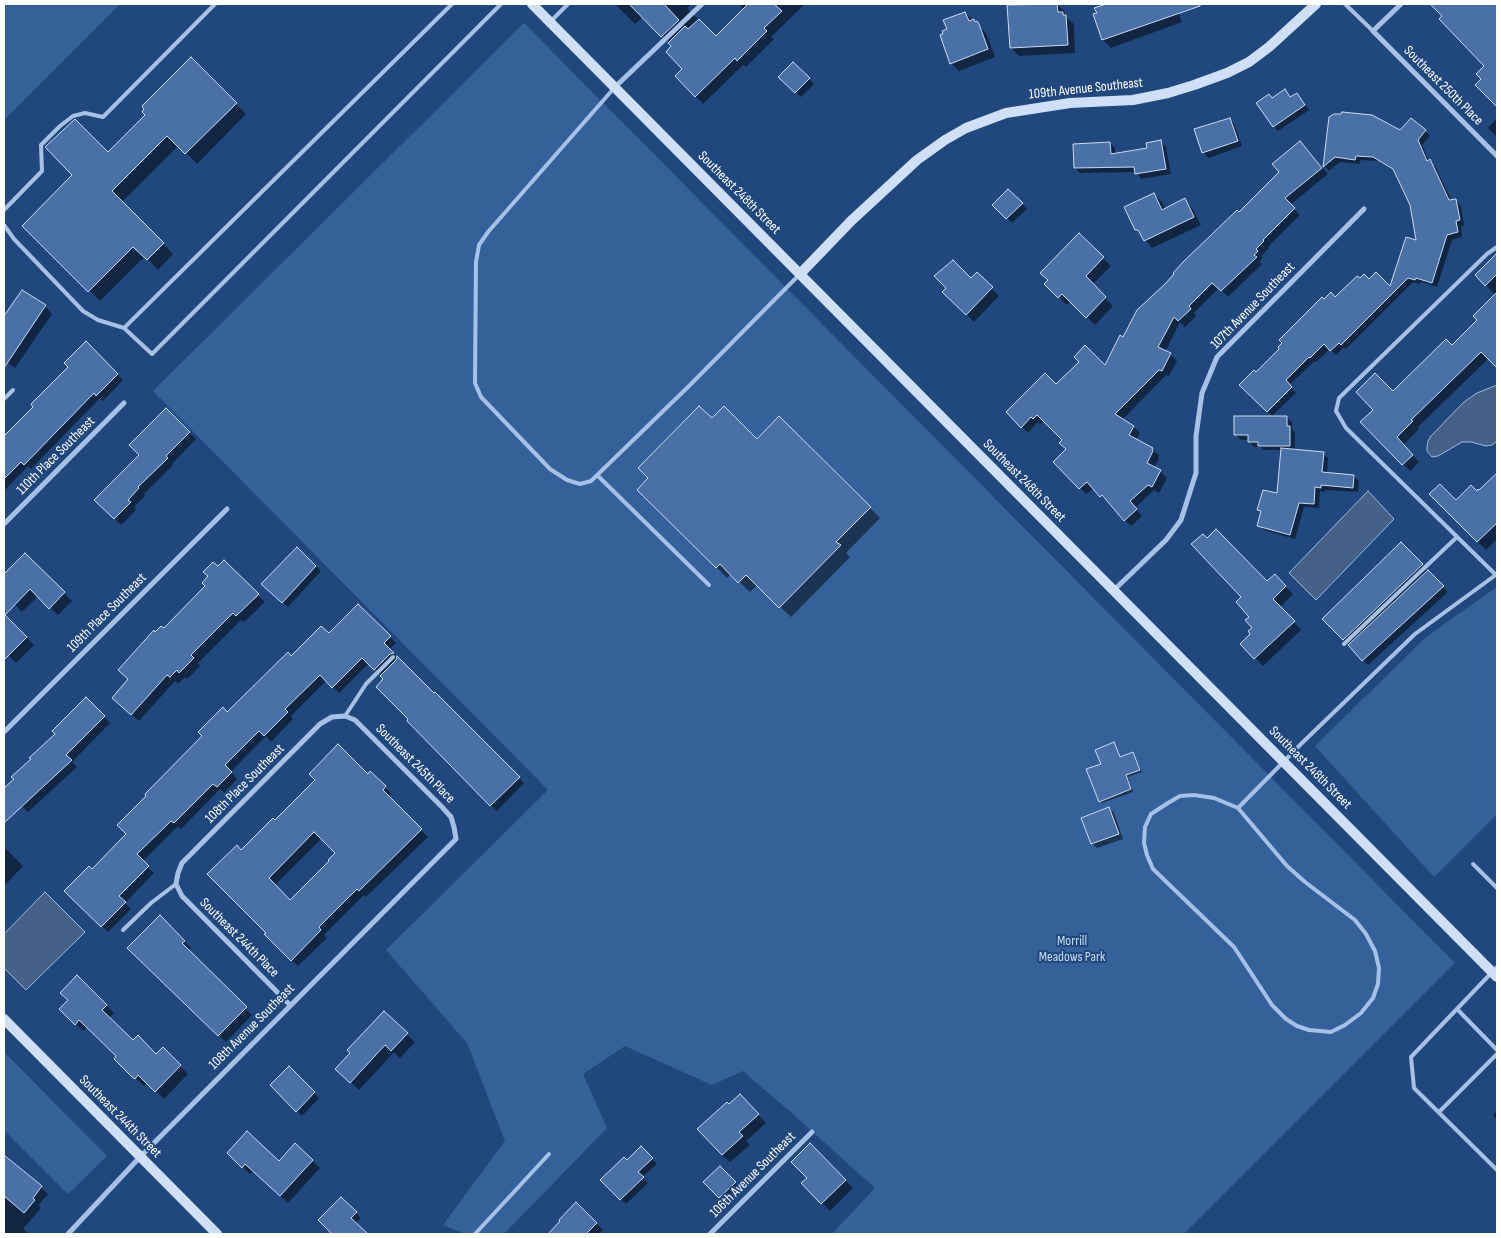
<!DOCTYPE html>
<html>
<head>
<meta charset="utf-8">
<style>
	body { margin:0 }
	#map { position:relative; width:1501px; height:1238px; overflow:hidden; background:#21487d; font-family:"Sofia Sans Condensed",sans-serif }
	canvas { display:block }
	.frame { position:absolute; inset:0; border:5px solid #fff; pointer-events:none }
</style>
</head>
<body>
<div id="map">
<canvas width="1501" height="1238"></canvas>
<div class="frame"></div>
</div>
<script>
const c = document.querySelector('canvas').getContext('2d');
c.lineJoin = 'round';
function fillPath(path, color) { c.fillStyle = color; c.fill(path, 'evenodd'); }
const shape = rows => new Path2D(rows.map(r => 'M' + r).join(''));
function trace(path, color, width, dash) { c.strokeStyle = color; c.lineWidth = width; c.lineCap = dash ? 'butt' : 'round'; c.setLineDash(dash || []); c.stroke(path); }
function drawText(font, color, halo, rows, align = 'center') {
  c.font = font + ' "Sofia Sans Condensed",sans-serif'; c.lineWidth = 4; c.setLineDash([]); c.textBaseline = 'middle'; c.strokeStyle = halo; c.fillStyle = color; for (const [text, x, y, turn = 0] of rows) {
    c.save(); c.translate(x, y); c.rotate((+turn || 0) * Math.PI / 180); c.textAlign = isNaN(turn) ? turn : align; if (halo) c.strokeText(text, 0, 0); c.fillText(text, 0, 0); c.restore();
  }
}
fillPath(shape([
	[4,4,120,4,4,120],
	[524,23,1455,963,1184,1234,832,1234,875,1188,795,1116,743,1071,712,1085,625,1046,583,1074,607,1128,504,1234,465,1234,443,1225,505,1141,467,1043,386,950,548,790,153,391],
	[1497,587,1497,814,1434,877,1315,746,1426,637],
	[4,1052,107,1156,68,1194,4,1130]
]), '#35619b');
const water = shape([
	[1497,385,1497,441,1492,445,1486,446,1471,442,1462,442,1438,456,1432,457,1427,451,1427,448,1428,441,1431,436,1464,402,1477,393,1497,385],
	[1368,491,1394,519,1316,600,1289,573,1368,491],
	[45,892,85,932,26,990,4,968,4,934,45,892]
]);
fillPath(water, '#456188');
trace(water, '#99bce7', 1);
fillPath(shape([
	[615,4,691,4,687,8,716,38,744,9,738,4,805,4,771,37,774,39,746,67,743,65,703,104,676,76,684,69,673,46,644,16,635,24],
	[1057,4,1065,12,1065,16,1074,24,1075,53,1019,56,1011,48,1008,6],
	[1099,4,1175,4,1182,22,1111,48,1103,40,1095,15,1098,15,1100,7],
	[1440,4,1497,4,1497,105,1477,85,1483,79,1485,66,1436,8],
	[965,13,986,33,995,57,959,71,951,63,948,30],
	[191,59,246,114,197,164,179,145,122,202,173,254,158,270,145,256,100,301,23,226,108,154,147,115],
	[793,64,814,84,801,97,780,77],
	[1285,91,1291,98,1297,94,1309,110,1278,131,1274,126,1273,99],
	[1330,118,1401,132,1411,120,1425,131,1430,136,1422,145,1429,161,1435,166,1452,201,1456,201,1461,206,1464,225,1461,226,1462,237,1452,240,1437,287,1421,282,1420,284,1413,282,1346,349,1344,347,1336,355,1330,349,1316,362,1315,361,1289,385,1296,393,1272,416,1241,385,1256,374,1335,299,1369,280,1390,288,1417,242,1411,204,1396,171,1379,161,1360,160,1360,164,1340,162,1329,171,1325,166],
	[1339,153,1340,154,1329,163,1329,160],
	[1497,118,1497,137,1488,128],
	[1229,119,1234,124,1242,146,1209,158,1204,153,1196,130],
	[1161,142,1166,147,1171,174,1141,179,1136,172,1080,173,1075,168,1110,143,1115,148,1115,155,1148,149],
	[1307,149,1328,174,1290,205,1300,215,1268,247,1269,248,1261,256,1263,258,1259,262,1262,264,1228,297,1219,288,1194,313,1196,316,1185,327,1180,322,1165,352,1171,355,1177,361,1169,376,1166,375,1122,420,1134,427,1140,433,1136,440,1152,449,1159,455,1158,457,1159,458,1154,468,1160,471,1167,478,1159,493,1154,490,1135,508,1142,516,1131,526,1094,488,1086,494,1055,462,1067,450,1064,440,1044,421,1040,424,1038,422,1028,433,1007,412,1056,386,1105,367,1123,338,1239,214],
	[1008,190,1027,209,1012,223,994,205],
	[1154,194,1162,202,1165,209,1185,200,1192,208,1201,225,1152,248,1136,229],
	[1079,235,1111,266,1092,285,1113,306,1095,325,1071,301,1067,305,1045,284],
	[1494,258,1497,261,1497,366,1489,358,1417,428,1419,429,1403,445,1419,462,1410,471,1362,422,1393,392,1452,347,1479,320,1495,295,1477,275],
	[977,274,999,296,974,322,944,292,971,280],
	[22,291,45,306,52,314,15,368,6,362,4,365,4,319],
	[86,343,123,380,103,401,100,398,31,469,28,466,4,491,4,438,35,407,69,367],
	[166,409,196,439,172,464,173,465,144,494,145,496,134,507,136,510,121,525,96,500,141,455],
	[1287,417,1292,422,1292,429,1295,432,1295,451,1323,454,1328,458,1327,473,1354,476,1359,481,1358,492,1325,490,1325,492,1320,491,1319,508,1304,507,1295,539,1264,530,1259,525,1262,513,1259,509,1278,495,1282,450,1264,450,1261,447,1254,447,1249,442,1249,440,1241,440,1236,435],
	[779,418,880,518,846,553,850,557,791,617,757,585,750,592,731,574,727,578,649,500,712,420,757,440],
	[1497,475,1497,539,1486,550,1431,494,1456,501,1479,492],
	[1401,544,1448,592,1368,665,1324,619],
	[297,548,321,571,288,607,268,589],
	[25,555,72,601,58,615,38,596,22,612,4,593,4,576],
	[224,562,265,602,244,622,241,620,198,663,200,666,187,679,185,677,178,684,175,681,139,721,121,705,130,679,155,634,164,630,207,586,218,568],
	[1275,576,1293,594,1280,607,1301,630,1263,666,1242,644,1252,634,1254,628,1250,617,1267,583],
	[358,605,396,643,389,650,434,695,435,694,524,783,497,811,408,721,410,719,385,679,369,663,339,693,327,680,291,716,293,719,271,742,266,736,242,760,231,772,237,779,224,793,220,789,181,829,178,826,142,862,154,873,125,903,131,909,108,932,66,891,92,870,128,834,227,714,291,658,329,635],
	[4,615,34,645,16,663,7,654,4,657],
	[86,699,110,723,72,762,77,767,28,812,22,806,57,734],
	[1114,744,1121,758,1133,753,1135,756,1142,772,1128,777,1133,792,1102,803,1100,801,1102,765],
	[370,773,392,794,388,797,428,837,366,897,364,895,324,935,327,938,298,966,266,934,267,933,241,852,275,822,368,775],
	[322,838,336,853,331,861,290,902,274,886],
	[1109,808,1114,813,1123,839,1097,848,1092,843],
	[4,847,23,866,4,886],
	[160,917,191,948,188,951,252,1015,226,1042,129,948],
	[77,977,114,1013,109,1018,133,1042,156,1056,163,1049,188,1074,164,1099,147,1082,144,1086,116,1059,118,1057,87,1027,83,1031,61,1009,70,1000],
	[384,1012,415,1042,400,1058,394,1052,359,1090,337,1069,351,1053],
	[289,1068,319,1098,302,1116,271,1085],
	[748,1104,766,1123,746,1141,750,1145,730,1162,722,1155,729,1106],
	[1497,1111,1497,1120,1493,1115],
	[295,1145,320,1168,288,1203,254,1171,250,1174,228,1153,279,1162],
	[810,1145,853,1188,830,1211,803,1183,808,1178],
	[641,1148,657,1164,642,1177,648,1183,626,1204,602,1180,627,1162],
	[4,1154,48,1194,39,1205,41,1208,23,1229,29,1234,4,1234],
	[720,1167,740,1187,725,1202,705,1182],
	[341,1199,361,1218,355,1224,366,1234,332,1234,319,1220],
	[576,1204,603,1230,599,1234,550,1234]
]), '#0007');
const building = shape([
	[629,4,664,4,679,20,661,37,629,4],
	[748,4,774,4,782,11,764,28,767,31,737,61,735,58,695,97,675,76,682,69,666,52,671,46,668,43,685,26,688,29,699,19,716,36,748,4],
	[1057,4,1058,12,1063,12,1063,15,1066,15,1068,45,1010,48,1007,5,1057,4],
	[1106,4,1200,4,1200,6,1102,40,1093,14,1097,13,1094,8,1106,4],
	[1430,4,1497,4,1497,107,1475,85,1481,79,1476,74,1484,66,1439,19,1442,16,1430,4],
	[965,12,969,21,974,19,975,22,977,21,979,24,988,49,950,64,940,35,943,34,942,31,947,29,943,20,965,12],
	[191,57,237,103,185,154,167,136,112,191,164,243,147,260,133,247,88,292,22,226,72,175,45,147,75,119,108,152,145,115,142,112,144,109,142,106,191,57],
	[793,62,810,78,795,93,778,77,793,62],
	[1285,89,1290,97,1297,93,1305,105,1273,127,1256,103,1269,94,1272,98,1285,89],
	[1342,112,1372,115,1400,130,1411,118,1426,130,1418,140,1427,161,1430,159,1449,200,1456,199,1460,220,1456,221,1458,232,1447,235,1432,283,1416,278,1415,280,1408,278,1341,345,1339,343,1330,351,1324,344,1310,358,1309,357,1286,380,1292,387,1267,412,1239,385,1254,370,1256,372,1279,349,1278,347,1282,343,1279,340,1322,297,1324,299,1331,292,1335,297,1357,276,1360,278,1364,274,1369,279,1376,272,1390,286,1406,237,1416,240,1410,205,1393,169,1373,157,1356,156,1355,160,1335,157,1323,167,1329,117,1334,114,1341,114,1342,112],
	[1230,118,1238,141,1202,153,1194,129,1230,118],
	[1161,140,1166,169,1135,174,1134,167,1074,168,1073,144,1110,142,1111,154,1147,148,1146,143,1161,140],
	[1300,141,1322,168,1285,198,1295,208,1263,240,1264,241,1256,249,1258,251,1254,255,1257,257,1221,291,1212,283,1189,306,1191,309,1178,321,1174,317,1158,347,1171,353,1162,371,1159,370,1115,414,1134,426,1129,435,1153,448,1152,450,1153,451,1147,463,1161,470,1152,487,1148,485,1130,501,1137,509,1124,521,1102,495,1100,497,1087,482,1079,489,1053,462,1066,449,1059,443,1062,440,1037,415,1033,419,1031,417,1021,428,1006,412,1045,373,1056,384,1079,362,1074,357,1085,345,1105,365,1120,335,1123,337,1137,310,1165,284,1174,274,1173,273,1183,262,1237,210,1239,212,1279,172,1272,164,1300,141],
	[1008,189,1023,203,1006,219,992,205,1008,189],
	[1154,193,1162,210,1185,198,1194,217,1144,241,1138,230,1135,230,1124,207,1154,193],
	[1079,233,1104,257,1086,276,1106,297,1086,318,1062,294,1058,298,1044,284,1048,280,1040,273,1079,233],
	[1497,253,1497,274,1485,286,1475,275,1497,253],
	[953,260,971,278,977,272,993,287,966,315,942,292,946,288,934,276,953,260],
	[22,290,46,305,4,368,4,316,22,290],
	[1497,292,1497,368,1481,352,1411,420,1413,421,1397,437,1413,455,1402,465,1360,422,1373,410,1356,392,1375,373,1393,391,1446,339,1452,345,1477,320,1473,316,1497,292],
	[86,341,118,374,96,396,94,393,24,465,21,462,4,479,4,436,33,407,31,404,68,367,64,363,86,341],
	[699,406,712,418,724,406,757,439,779,416,871,507,836,542,841,545,779,608,746,575,738,583,720,564,716,568,637,490,648,478,638,468,699,406],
	[166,408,190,432,166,456,168,458,138,487,139,488,128,500,131,502,114,519,94,500,139,455,129,445,166,408],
	[1234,416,1287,416,1287,426,1290,426,1290,446,1258,446,1258,442,1248,442,1248,435,1234,435,1234,416],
	[1281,448,1324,452,1322,472,1354,475,1353,488,1321,485,1321,488,1315,487,1314,504,1299,503,1290,535,1257,526,1261,511,1257,510,1263,490,1277,493,1281,448],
	[1497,473,1497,523,1477,542,1429,494,1440,484,1456,500,1471,485,1477,491,1478,489,1479,490,1497,473],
	[1216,529,1267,581,1275,574,1286,586,1273,599,1295,621,1254,659,1240,644,1250,634,1248,631,1252,628,1245,620,1249,617,1236,602,1241,597,1191,544,1203,534,1207,538,1216,529],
	[1401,542,1423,564,1343,640,1322,619,1401,542],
	[297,547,316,566,282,603,261,584,297,547],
	[25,553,65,592,49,609,30,589,5,615,27,637,4,660,4,574,25,553],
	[224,560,259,594,236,616,233,613,191,655,194,658,179,673,177,670,170,677,167,675,131,715,112,698,128,679,118,670,154,630,155,632,161,626,164,628,205,586,202,583,208,576,203,572,213,562,218,566,224,560],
	[1428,570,1444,586,1362,661,1348,645,1428,570],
	[358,604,391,636,384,643,394,653,390,654,374,670,362,658,332,688,320,675,285,709,288,712,264,736,259,731,225,765,232,772,217,787,213,784,174,823,171,821,137,854,149,866,119,896,126,902,101,927,64,891,89,866,92,869,126,834,117,825,146,796,145,794,202,736,198,732,223,707,227,712,288,652,291,656,321,626,329,633,358,604],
	[397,656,434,693,435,692,520,777,490,806,407,721,408,719,376,687,383,679,380,676,396,660,397,656],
	[86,697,105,716,66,755,72,760,4,823,4,788,14,779,11,777,31,759,29,758,55,734,52,731,86,697],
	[1114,742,1120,757,1133,752,1140,770,1126,775,1131,789,1099,802,1086,769,1101,764,1095,750,1114,742],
	[338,744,368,774,370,771,386,786,383,790,422,829,359,891,357,889,319,927,321,930,291,961,264,934,266,933,207,874,237,845,241,850,273,818,275,820,315,780,309,774,338,744],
	[314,832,335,853,328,860,329,861,290,900,269,878,314,832],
	[1109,807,1119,834,1091,844,1081,818,1109,807],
	[160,915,185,941,182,943,247,1007,218,1036,127,948,160,915],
	[77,975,107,1005,102,1010,133,1040,138,1035,156,1054,163,1047,181,1065,155,1092,138,1075,135,1079,131,1076,114,1059,116,1056,79,1020,75,1025,59,1009,68,1000,60,993,77,975],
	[384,1011,408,1033,391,1051,385,1045,350,1083,335,1069,350,1053,347,1050,384,1011],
	[289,1066,315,1092,296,1112,270,1085,289,1066],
	[740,1094,759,1114,739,1132,743,1136,722,1155,697,1129,727,1102,729,1104,740,1094],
	[247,1131,279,1161,295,1143,313,1160,280,1196,245,1164,242,1168,227,1153,247,1131],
	[810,1143,846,1180,821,1204,801,1183,807,1178,791,1162,810,1143],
	[641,1146,653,1158,638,1172,644,1177,620,1200,600,1180,624,1157,627,1160,641,1146],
	[4,1155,42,1186,33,1198,35,1200,24,1213,4,1196,4,1155],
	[720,1166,736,1182,719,1198,703,1182,720,1166],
	[341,1197,357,1212,351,1218,368,1234,332,1234,318,1220,341,1197],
	[576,1202,597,1223,586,1234,548,1234,560,1221,559,1220,576,1202]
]);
fillPath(building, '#4a71a6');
trace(building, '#c9dcf5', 1);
trace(shape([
	[452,4,124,328,152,354,501,4],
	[1345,4,1373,31],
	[550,22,568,4],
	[615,87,488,232,479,245,476,262,475,383,481,397,550,469,567,480,580,484,591,481,689,386,798,276],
	[4,210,42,171,41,145,60,126,73,116,85,113,103,117,215,4],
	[4,225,14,239,83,311,98,320,124,328],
	[4,399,13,390],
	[597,475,709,585],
	[1496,575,1346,428,1336,411,1339,398,1487,254,1497,247],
	[1344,644,1457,537],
	[345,716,366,684,393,657],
	[1194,795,1214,798,1238,808,1287,866,1305,882,1355,920,1366,934,1375,951,1379,968,1378,984,1373,998,1361,1013,1345,1025,1331,1032,1309,1030,1297,1026,1286,1019,1272,1005,1234,947,1153,869,1147,855,1144,843,1145,827,1151,814,1168,803,1180,796,1194,795],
	[1238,808,1302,743,1415,634,1497,574],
	[1473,864,1497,888],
	[123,930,151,903,176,884],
	[1497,967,1411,1057,1414,1088,1497,1170],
	[1457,1009,1497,1050],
	[1439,1112,1497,1054],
	[475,1234,549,1154]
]), '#a5c1e6', 4);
trace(shape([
	[1401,4,1373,31,1497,156],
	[615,87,702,4],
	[4,524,124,403],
	[1114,590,1166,540,1181,520,1196,473,1196,436,1202,393,1217,357,1364,209],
	[4,732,227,509],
	[68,1234,140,1157,456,839,454,827,451,817,442,807,355,720,345,716,332,717,320,724,182,863,178,873,176,884,182,896,290,1005],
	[710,1234,812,1132]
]), '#a5c1e6', 5);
trace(shape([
	[532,4,1497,977],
	[800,274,851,221,917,160,945,140,966,128,1006,113,1070,103,1133,100,1168,93,1194,85,1227,73,1249,62,1269,47,1316,4],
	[4,1019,217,1234]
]), '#cfdff5', 10);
drawText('14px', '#fff', '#21487d', [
	["Southeast 250th Place",1443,86,45],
	["109th Avenue Southeast",1086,89,-6],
	["Southeast 248th Street",739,193,45],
	["107th Avenue Southeast",1253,306,-46],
	["110th Place Southeast",56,456,-45],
	["Southeast 248th Street",1024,481,45],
	["109th Place Southeast",107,613,-45],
	["Southeast 245th Place",415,764,45],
	["Southeast 248th Street",1310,768,45],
	["108th Place Southeast",245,784,-45],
	["Southeast 244th Place",239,938,45],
	["108th Avenue Southeast",252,1027,-45],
	["Southeast 244th Street",120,1117,45],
	["106th Avenue Southeast",753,1175,-45]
]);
drawText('14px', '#c9dcf5', '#21487d', [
	["Morrill",1072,941],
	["Meadows Park",1072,957]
]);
</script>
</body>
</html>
